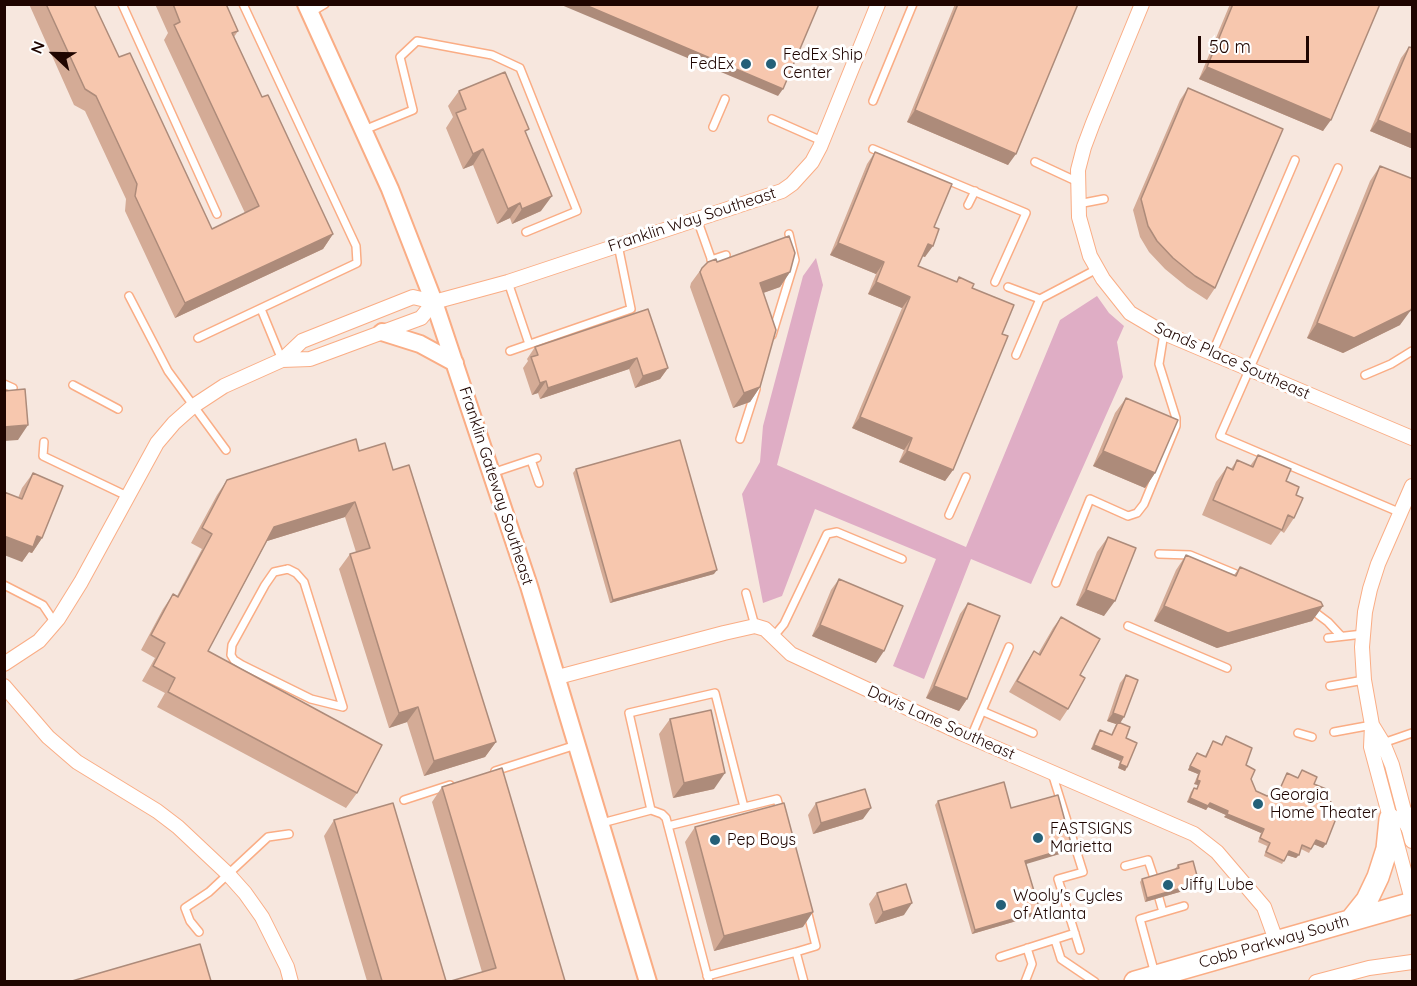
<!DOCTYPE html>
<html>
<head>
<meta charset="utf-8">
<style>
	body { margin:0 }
	#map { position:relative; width:1417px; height:986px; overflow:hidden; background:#f7e7de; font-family:Quicksand,sans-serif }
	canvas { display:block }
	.frame { position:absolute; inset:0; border:6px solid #1f0500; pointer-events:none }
	.north { position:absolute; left:24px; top:24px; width:60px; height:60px; -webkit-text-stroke:4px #fff; paint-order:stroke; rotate:292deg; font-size:16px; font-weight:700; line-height:24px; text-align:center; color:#1f0500 }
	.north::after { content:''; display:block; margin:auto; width:21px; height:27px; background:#1f0500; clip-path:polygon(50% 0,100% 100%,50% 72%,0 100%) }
	.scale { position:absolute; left:1198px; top:36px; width:111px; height:27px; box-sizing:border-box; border:3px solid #1f0500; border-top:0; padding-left:8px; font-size:18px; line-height:21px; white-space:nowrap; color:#1f0500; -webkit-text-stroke:4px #fff; paint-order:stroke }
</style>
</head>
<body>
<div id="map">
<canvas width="1417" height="986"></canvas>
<div class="frame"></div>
<div class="north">N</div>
<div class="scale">50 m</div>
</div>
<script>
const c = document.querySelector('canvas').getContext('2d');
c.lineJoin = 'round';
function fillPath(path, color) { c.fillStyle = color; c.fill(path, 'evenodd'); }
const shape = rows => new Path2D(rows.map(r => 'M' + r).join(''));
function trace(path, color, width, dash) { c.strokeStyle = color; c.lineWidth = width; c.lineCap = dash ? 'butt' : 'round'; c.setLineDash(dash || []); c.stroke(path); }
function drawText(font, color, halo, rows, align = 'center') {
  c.font = font + ' Quicksand,sans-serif'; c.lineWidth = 6; c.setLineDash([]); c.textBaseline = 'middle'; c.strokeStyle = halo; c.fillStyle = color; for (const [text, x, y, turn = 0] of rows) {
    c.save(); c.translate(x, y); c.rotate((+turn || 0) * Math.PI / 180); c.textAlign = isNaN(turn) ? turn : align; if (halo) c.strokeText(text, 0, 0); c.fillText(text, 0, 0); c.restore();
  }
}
fillPath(shape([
	[816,258,823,285,777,465,966,547,1060,320,1097,296,1109,313,1124,326,1117,342,1123,377,1031,584,971,559,924,679,893,666,936,559,815,509,782,596,763,603,742,494,760,462,763,426,803,276]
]), '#dfadc5');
const service = shape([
	[122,4,217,214],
	[310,13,325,4],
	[873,101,913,4],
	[772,119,822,141],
	[713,127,725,99],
	[364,130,413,110,400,57,417,41,492,55,520,68,577,211,526,232],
	[873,149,1026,213,995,282],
	[1035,162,1078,182],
	[1338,168,1220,436,1401,513],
	[1078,204,1104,199],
	[968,205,975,191],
	[697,219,713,264],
	[711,260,726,255],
	[508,282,529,344],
	[1008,287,1040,299,1097,269],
	[129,296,168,371,226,450],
	[261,309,282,360],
	[772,335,795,260,789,234],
	[198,338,357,263,356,246,243,4],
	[510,351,631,309,618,245],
	[1212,354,1295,160],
	[1016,355,1040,299],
	[1365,375,1391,364,1412,351],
	[4,384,13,388],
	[73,385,118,409],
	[740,439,756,389],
	[44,442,43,456,127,496],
	[531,460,539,483],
	[492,473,537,458],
	[949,515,966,477],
	[1159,554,1190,555,1243,577],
	[288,569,296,573,304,582,343,707,311,699,242,665,234,660,231,655,232,645,265,585,274,572,288,569],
	[1056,583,1090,499,1128,516,1137,513,1144,504,1176,426,1176,418,1159,364,1164,333],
	[4,585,43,605,55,623],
	[746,593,755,626],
	[1312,610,1328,622,1341,636],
	[1128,626,1227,668],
	[774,636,784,624,827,534,837,532,902,559],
	[1328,638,1363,634],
	[1330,686,1364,680],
	[982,711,1033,733],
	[1334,732,1372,725],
	[1298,733,1312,737],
	[971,737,1009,647],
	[1383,743,1412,733],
	[495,771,576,745],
	[1052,773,1083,872,1058,879,1080,950],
	[404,800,450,785],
	[651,810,629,713,715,693,744,807],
	[602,823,651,810,662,814,666,818,709,982],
	[668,826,777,799,781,813],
	[1125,866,1148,860,1154,878],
	[1159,898,1163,912],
	[199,932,190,921,185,908,209,892,268,837,289,834],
	[1055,940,1061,959,1095,982],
	[796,952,816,946,807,910],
	[1000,957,1075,933],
	[1155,974,1140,919,1184,906],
	[707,976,796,952,804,982],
	[1025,982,1032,964,1027,948]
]);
const minor = shape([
	[1142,4,1093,123,1084,147,1078,170,1079,217,1090,256,1103,279,1130,313,1164,333,1412,438],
	[434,302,508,282,782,191,792,184,812,162,820,147,878,4],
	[282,360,302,341,413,297,434,302],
	[1412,486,1378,564,1370,589,1365,612,1362,647,1364,680,1372,725,1371,747,1412,900],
	[4,664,39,641,58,619,81,582,157,443,174,423,192,407,224,386,282,360,310,359,421,318,434,302],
	[558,677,724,633,755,626,765,629,791,654,961,733,1194,834,1217,852,1264,907,1277,943],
	[4,686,48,737,77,762,157,811,178,827,228,874,245,893,262,917,287,967,291,982],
	[1372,725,1383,743,1392,765,1412,841],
	[1316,982,1369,968,1412,962]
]);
const tertiary = shape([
	[306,4,390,189,434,302,529,586,648,982],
	[382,332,420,344,455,363]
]);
const primary = shape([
	[1406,817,1412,827],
	[1351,920,1367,900,1378,877,1387,849,1390,819],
	[1135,982,1412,903]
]);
trace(service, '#faad85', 10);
trace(minor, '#faad85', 16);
trace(tertiary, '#faad85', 20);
trace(primary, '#faad85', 24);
trace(service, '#fff', 7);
trace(minor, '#fff', 14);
trace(tertiary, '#fff', 16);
trace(primary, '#fff', 21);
fillPath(shape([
	[29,4,94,4,119,57,212,229,245,213,164,40,168,33,155,4,226,4,238,31,234,37,262,97,333,234,323,249,175,318,125,211,126,199,85,111,74,105],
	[955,4,1078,4,1008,165,907,122],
	[1230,4,1380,4,1323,131,1199,79],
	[1409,47,1413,48,1413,149,1370,131,1401,58],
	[1188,88,1215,288,1207,300,1187,287,1165,269,1149,252,1140,237,1133,210,1180,100],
	[459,91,526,133,541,211,512,224,510,218,497,224,473,165,463,169,446,128,453,117,448,106],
	[875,152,934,227,925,257,922,256,918,266,956,282,959,277,972,288,1002,334,953,470,945,481,899,462,904,450,852,428,902,308,868,294,876,274,830,255,867,164],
	[1380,166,1400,325,1343,353,1307,338,1370,181],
	[717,262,790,272,780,287,763,293,760,387,750,402,733,408,690,287,691,283,702,268],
	[648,309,668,368,660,379,635,388,629,369,540,399,538,393,532,395,523,368,528,361,527,359,535,347],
	[1126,398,1155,473,1145,488,1093,466,1115,413],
	[359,451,393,470,496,742,485,757,424,776,407,722,389,728,339,569,350,554,356,552,345,517,267,541,208,651,357,793,346,808,157,707,165,693,142,681,155,658,141,650,163,609,173,594,177,596,202,549,191,543,217,495,227,480],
	[1258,455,1286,481,1296,495,1294,518,1284,533,1281,531,1271,545,1202,515,1216,482,1227,467,1231,469,1237,460,1250,466],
	[576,469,714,574,610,603,573,473],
	[33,473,42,538,32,553,29,552,22,562,18,498,22,488],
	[1108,537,1104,616,1076,605,1097,552],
	[1186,555,1234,575,1240,567,1323,606,1312,621,1217,648,1154,621,1176,570],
	[839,579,876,663,812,636,831,590],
	[968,603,967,699,959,711,926,698,960,614],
	[1061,617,1080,675,1068,709,1060,721,1009,692,1026,663,1034,651,1038,654,1053,628],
	[1126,675,1120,723,1126,738,1127,767,1125,771,1118,768,1120,761,1091,749,1097,734,1100,730,1111,735,1116,724,1107,721,1120,683],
	[670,719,714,789,673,798,659,734],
	[1226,736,1246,765,1256,791,1267,796,1278,792,1287,773,1298,778,1302,770,1314,784,1322,798,1327,810,1323,848,1314,844,1309,853,1301,849,1296,858,1287,855,1282,864,1264,856,1267,846,1258,842,1261,833,1224,817,1226,815,1208,807,1206,810,1187,802,1191,792,1194,788,1196,789,1198,785,1194,784,1198,774,1188,770,1194,757,1197,753,1205,756,1213,741,1221,745],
	[442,787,565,981,482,972,432,802],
	[938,801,1011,808,1070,851,1026,863,1040,911,1037,915,972,934,935,805],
	[816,803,863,819,813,834,808,815],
	[334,820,446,981,367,981,324,836],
	[695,827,803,927,714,951,685,842],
	[1178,865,1199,883,1197,887,1145,902,1140,882,1142,879,1175,869],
	[877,893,904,915,875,924,869,904]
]), '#d4ab96');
fillPath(shape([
	[559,4,583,4,783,89,778,96],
	[1207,67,1331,120,1323,131,1199,79],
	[915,110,1016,154,1008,165,907,122],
	[1378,120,1413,135,1413,149,1370,131],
	[483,149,473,165,463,169,473,154],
	[552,196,541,211,512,224,522,209],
	[520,203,510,218,497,224,508,209],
	[333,234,323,249,175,318,185,303],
	[838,243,884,262,876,274,830,255],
	[928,244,933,246,925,257,920,255],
	[790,272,780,287,749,298,760,283],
	[876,282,910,297,902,308,868,294],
	[1411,310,1400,325,1343,353,1307,338,1317,323],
	[637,358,629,369,540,399,548,388],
	[668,368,660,379,635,388,643,376],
	[546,381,538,393,532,395,540,383],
	[760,387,750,402,733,408,744,393],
	[860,417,912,438,904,450,852,428],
	[28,425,18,440,4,441,4,427],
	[907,451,953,470,945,481,899,462],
	[1103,451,1155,473,1145,488,1093,466],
	[355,502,345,517,264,542,274,527],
	[4,536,37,536,42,538,32,553,29,552,22,562,4,555],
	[717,570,714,574,610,603,613,600],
	[1086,590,1115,601,1104,616,1076,605],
	[1164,606,1323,606,1312,621,1217,648,1154,621],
	[820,625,884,651,876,663,812,636],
	[934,686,967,699,959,711,926,698],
	[418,707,407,722,389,728,399,713],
	[1113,713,1124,717,1119,725,1118,722,1116,724,1107,721],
	[496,742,485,757,424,776,434,761],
	[1094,745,1123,757,1120,761,1091,749],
	[1120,764,1127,767,1125,771,1118,768],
	[1190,766,1200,771,1198,774,1188,770],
	[725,773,714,789,673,798,684,783],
	[1197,780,1200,781,1198,785,1194,784],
	[1190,798,1210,803,1228,811,1226,815,1208,807,1206,810,1187,802],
	[871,808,863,819,813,834,821,823],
	[1227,814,1264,829,1261,833,1224,817],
	[1316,840,1326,844,1323,848,1313,844],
	[1072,847,1070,851,1023,865,1025,861],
	[1289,851,1299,855,1296,858,1286,855],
	[1199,883,1197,887,1145,902,1147,898],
	[912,903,904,915,875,924,883,912],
	[1040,911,1037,915,972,934,975,930],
	[813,912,803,927,714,951,724,936]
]), '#ad8b7a');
const building = shape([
	[46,4,94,4,119,57,130,53,212,229,259,206,174,25,180,22,173,4,226,4,238,31,232,33,262,97,268,95,333,234,185,303,135,196,137,184,96,96,85,89,46,4],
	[583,4,819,4,783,89,583,4],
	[958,4,1078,4,1016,154,915,110,958,4],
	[1233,4,1380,4,1331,120,1207,67,1233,4],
	[1409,47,1413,48,1413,135,1378,120,1409,47],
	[505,72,529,129,525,131,552,196,522,209,520,203,508,209,483,149,473,154,456,113,466,109,459,91,505,72],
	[1188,88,1283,129,1215,288,1195,276,1173,258,1157,241,1148,226,1141,199,1188,88],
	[875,152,952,184,934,227,939,229,933,246,928,244,918,266,957,282,959,277,974,284,972,288,1014,305,1002,334,1008,336,953,470,907,451,912,438,860,417,910,297,876,282,884,262,838,243,875,152],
	[1380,166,1413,179,1413,305,1411,310,1354,338,1317,323,1380,166],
	[789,236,795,253,790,272,760,283,776,330,760,387,744,393,700,272,702,268,708,262,716,259,717,262,789,236],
	[648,309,668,368,643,376,637,358,548,388,546,381,540,383,531,357,538,355,535,347,648,309],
	[25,389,28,425,4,427,4,391,25,389],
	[1126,398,1178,420,1155,473,1103,451,1126,398],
	[356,439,359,451,385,443,393,470,409,465,496,742,434,761,418,707,399,713,350,554,370,548,355,502,274,527,208,651,382,745,357,793,168,692,175,678,153,666,165,643,151,635,173,594,178,597,212,534,202,528,227,480,356,439],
	[680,440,717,570,613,600,576,469,680,440],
	[1258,455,1291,469,1286,481,1299,487,1296,495,1303,498,1294,518,1288,515,1282,530,1213,500,1227,467,1233,470,1237,460,1253,467,1258,455],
	[33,473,63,486,42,538,37,536,33,547,4,536,4,492,22,499,33,473],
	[1108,537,1136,548,1115,601,1086,590,1108,537],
	[1186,555,1236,576,1240,567,1321,602,1323,606,1228,633,1164,606,1186,555],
	[839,579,903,606,884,651,820,625,839,579],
	[968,603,1000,616,967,699,934,686,968,603],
	[1061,617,1100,639,1080,675,1085,678,1068,709,1017,681,1034,651,1040,655,1061,617],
	[1126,675,1138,680,1124,717,1113,713,1126,675],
	[711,710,725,773,684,783,670,719,711,710],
	[1118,722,1130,727,1126,738,1137,743,1127,767,1120,764,1123,757,1094,745,1100,730,1112,735,1118,722],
	[1226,736,1252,748,1246,765,1255,770,1251,779,1256,791,1267,796,1279,791,1287,773,1298,778,1302,770,1317,777,1314,784,1326,789,1322,798,1331,802,1327,810,1337,816,1326,844,1316,840,1311,849,1302,845,1299,855,1289,851,1284,861,1266,852,1270,843,1260,838,1264,829,1227,814,1228,811,1210,803,1208,806,1190,798,1194,788,1197,789,1200,781,1197,780,1200,771,1190,766,1197,753,1206,757,1213,741,1222,745,1226,736],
	[502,768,565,981,451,981,496,968,442,787,502,768],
	[1004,782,1011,808,1058,795,1072,847,1025,861,1040,911,975,930,938,801,1004,782],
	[865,789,871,808,821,823,816,803,865,789],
	[393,803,446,981,382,981,334,820,393,803],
	[784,803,813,912,724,936,695,827,784,803],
	[1193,861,1199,883,1147,898,1142,879,1179,868,1178,865,1193,861],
	[906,884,912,903,883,912,877,893,906,884],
	[200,944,211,981,72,981,200,944]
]);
fillPath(building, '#f7c7ae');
trace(building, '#ad8b7a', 1.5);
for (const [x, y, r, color] of [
	[746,64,6,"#256078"],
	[771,64,6,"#256078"],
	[1258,804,6,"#256078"],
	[1038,838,6,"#256078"],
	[715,840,6,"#256078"],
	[1168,885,6,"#256078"],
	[1001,905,6,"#256078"]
]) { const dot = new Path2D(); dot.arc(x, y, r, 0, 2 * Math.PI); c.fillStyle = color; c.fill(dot); trace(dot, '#fff', 2); }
drawText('16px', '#1f0500', '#fff', [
	["FedEx Ship",783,55],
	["Center",783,73],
	["FedEx",734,64,"right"],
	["Georgia",1270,795],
	["Home Theater",1270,813],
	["FASTSIGNS",1050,829],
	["Marietta",1050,847],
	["Pep Boys",727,840],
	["Jiffy Lube",1180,885],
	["Wooly's Cycles",1013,896],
	["of Atlanta",1013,914]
], 'left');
drawText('16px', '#1f0500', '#fff', [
	["Franklin Way Southeast",692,220,-18],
	["Sands Place Southeast",1232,361,24],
	["Franklin Gateway Southeast",496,486,72],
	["Davis Lane Southeast",941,723,24],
	["Cobb Parkway South",1274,942,-16]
]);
</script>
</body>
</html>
